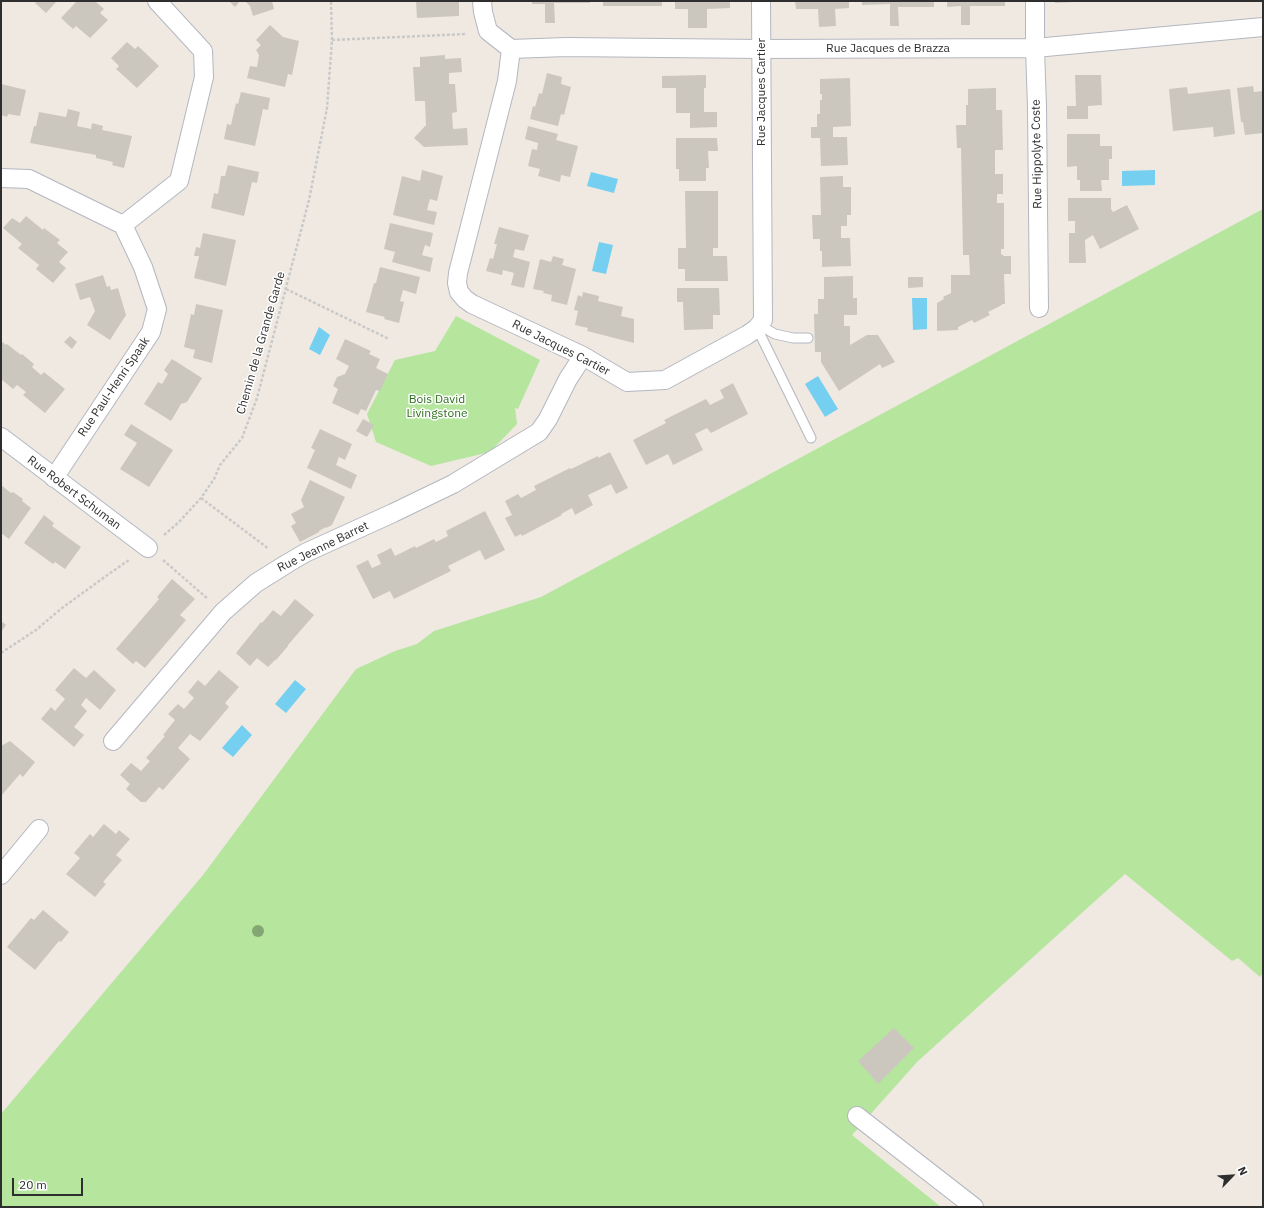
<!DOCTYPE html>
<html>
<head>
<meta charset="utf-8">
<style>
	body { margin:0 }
	#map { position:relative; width:1264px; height:1208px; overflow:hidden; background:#efe9e1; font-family:"IBM Plex Sans",sans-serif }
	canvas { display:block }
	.frame { position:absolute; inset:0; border:2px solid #2e2e2e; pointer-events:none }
	.north { position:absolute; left:1212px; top:1156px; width:40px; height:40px; -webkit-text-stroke:3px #fff; paint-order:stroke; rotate:65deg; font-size:11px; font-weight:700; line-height:16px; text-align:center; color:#2e2e2e }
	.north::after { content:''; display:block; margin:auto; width:14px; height:18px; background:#2e2e2e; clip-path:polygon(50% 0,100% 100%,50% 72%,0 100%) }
	.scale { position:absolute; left:12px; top:1178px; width:71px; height:18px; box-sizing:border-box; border:2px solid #2e2e2e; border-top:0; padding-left:5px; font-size:12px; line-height:14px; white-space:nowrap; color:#2e2e2e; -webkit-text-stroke:3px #fff; paint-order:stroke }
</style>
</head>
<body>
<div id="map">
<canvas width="1264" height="1208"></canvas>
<div class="frame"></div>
<div class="north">N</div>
<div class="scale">20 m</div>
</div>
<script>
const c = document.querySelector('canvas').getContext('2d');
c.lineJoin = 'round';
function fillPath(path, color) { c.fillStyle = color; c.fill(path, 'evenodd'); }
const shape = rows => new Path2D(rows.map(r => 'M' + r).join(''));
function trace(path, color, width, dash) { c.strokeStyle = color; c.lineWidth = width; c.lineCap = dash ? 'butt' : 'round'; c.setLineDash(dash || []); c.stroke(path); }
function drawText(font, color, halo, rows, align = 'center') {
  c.font = font + ' "IBM Plex Sans",sans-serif'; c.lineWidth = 3; c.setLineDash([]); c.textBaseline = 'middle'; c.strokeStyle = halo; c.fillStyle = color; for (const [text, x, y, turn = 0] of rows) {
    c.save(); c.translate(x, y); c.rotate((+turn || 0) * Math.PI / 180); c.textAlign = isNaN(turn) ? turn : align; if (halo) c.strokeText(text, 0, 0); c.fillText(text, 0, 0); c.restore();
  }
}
fillPath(shape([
	[1263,209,1263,973,1260,977,1238,958,1232,961,1125,874,917,1062,852,1135,941,1207,1,1207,1,1114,203,875,356,669,395,651,417,644,434,631,541,597],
	[456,316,540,360,518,409,515,408,517,424,490,452,431,466,376,442,367,414,395,360,435,351]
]), '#b6e59e');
fillPath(shape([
	[1155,170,1155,185,1122,186,1122,171],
	[591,172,618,179,614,193,587,186],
	[599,242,613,245,606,274,592,271],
	[912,298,927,298,927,329,913,330],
	[319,327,330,335,320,355,309,349],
	[818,376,838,409,825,417,805,384],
	[295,680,306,689,286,713,275,704],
	[242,725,252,735,233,757,222,748]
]), '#75cff0');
fillPath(shape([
	[37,1,57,1,46,13,35,3],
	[77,1,95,1,104,9,100,13,108,20,90,38,76,26,73,29,61,18],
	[229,1,240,1,235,7],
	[245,1,272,1,274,9,253,16,250,6],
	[416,1,459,1,459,16,417,18],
	[532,1,590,1,590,3,554,3,555,23,545,23,545,4,532,4],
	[603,1,662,1,662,6,603,6],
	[675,1,730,1,730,8,707,9,707,28,688,28,688,9,675,9],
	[795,1,849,1,849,8,835,9,836,26,819,27,818,9,796,9],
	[862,1,934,1,934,7,898,7,899,26,890,26,890,4,862,5],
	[947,1,1005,1,1005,6,970,6,970,25,961,25,961,6,947,7],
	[1055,1,1075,1,1075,2,1055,3],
	[270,25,283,37,299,41,292,75,288,74,285,87,247,78,250,66,257,67,259,55,256,50,261,45,256,40],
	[127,42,135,49,138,46,159,66,137,88,116,69,119,66,111,58],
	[445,55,445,59,461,58,462,72,449,73,449,84,455,84,457,112,452,113,453,129,467,128,468,145,424,147,414,138,425,126,426,126,425,101,415,101,413,67,420,67,420,57],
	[547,73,562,77,561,84,571,87,564,115,561,114,558,126,530,119,533,106,535,107,539,93,542,94],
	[706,75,706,88,704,88,704,112,717,112,717,127,690,128,690,113,676,113,676,88,662,88,662,76],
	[1075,75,1101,75,1102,105,1088,106,1088,119,1067,119,1067,106,1076,106],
	[850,78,851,126,833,127,833,137,847,137,848,165,821,166,820,138,811,138,811,127,817,127,817,114,820,114,820,100,822,100,822,94,820,94,820,79],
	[1,84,26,90,20,116,8,114,7,117,1,115],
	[1253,86,1254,92,1263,91,1263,133,1245,135,1243,122,1241,122,1237,88],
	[1187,87,1188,94,1230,89,1235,134,1214,137,1213,127,1173,131,1169,89],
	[996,88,996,110,1002,110,1003,150,995,150,995,174,1003,174,1003,194,997,194,997,203,1004,203,1004,249,1001,249,1001,254,1004,256,1011,256,1011,274,1004,274,1005,304,1002,304,1002,305,988,312,990,315,974,323,972,320,958,327,958,330,937,331,937,303,944,299,943,297,951,293,951,275,970,275,969,255,963,255,961,148,957,148,956,125,966,125,966,105,968,105,968,89],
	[241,92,270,98,268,110,263,109,255,146,224,139,227,124,231,125,236,103,238,104],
	[68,109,80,112,77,126,91,129,92,123,103,126,102,130,132,136,124,168,112,165,113,162,96,158,96,155,30,143,34,126,36,126,39,112,66,117],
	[528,126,558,134,556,140,578,146,570,177,561,175,560,182,538,176,540,169,528,166,532,149,537,150,538,143,525,139],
	[1067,134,1100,134,1100,146,1112,146,1112,159,1109,159,1109,180,1101,180,1102,191,1080,191,1080,180,1077,180,1077,166,1067,167],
	[676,138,717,138,718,151,708,151,709,168,706,168,706,181,679,181,679,169,676,169],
	[228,165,259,172,257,183,252,182,244,216,211,208,214,193,218,194,221,176,225,176],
	[422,170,443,176,437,201,430,199,427,210,437,212,434,225,393,215,402,176,420,181],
	[843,176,843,187,851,187,851,215,847,215,847,226,841,226,841,238,850,238,851,266,822,267,822,251,820,251,820,239,813,239,812,215,821,215,820,177],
	[685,191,718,191,718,248,713,248,713,256,727,256,728,281,685,281,685,269,678,269,678,248,686,248],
	[1068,198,1111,198,1111,209,1113,212,1127,205,1139,229,1100,249,1093,235,1085,240,1086,263,1069,263,1069,233,1075,233,1075,221,1068,221],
	[26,216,43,230,44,228,60,240,57,243,68,252,59,262,66,268,53,283,36,269,39,265,18,248,22,244,3,228,12,218,20,223],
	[390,223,433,233,430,247,425,245,422,255,433,258,430,272,392,262,395,252,384,249],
	[499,227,529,235,524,251,515,249,513,257,530,262,524,288,511,285,514,273,503,270,502,275,486,271,490,258,493,259,497,244,494,244],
	[203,233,236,240,226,286,194,278,199,256,194,256,196,247,200,248],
	[553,256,564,259,562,265,576,269,567,305,551,301,552,295,543,293,544,291,533,289,540,259,551,262],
	[380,267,420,277,416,294,403,290,400,301,404,302,399,323,384,319,385,317,366,312,374,283,376,283],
	[103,275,107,287,110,286,111,290,118,288,126,315,110,340,87,325,95,311,90,297,80,300,75,284],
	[853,276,853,298,857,298,857,315,844,315,844,326,850,326,850,345,867,335,878,335,895,362,882,368,880,364,839,391,821,362,821,352,815,352,814,314,818,314,818,299,824,299,824,277],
	[908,277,923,277,923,287,908,288],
	[677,288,719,288,720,315,713,315,713,329,684,330,683,302,677,302],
	[583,292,599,296,598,301,623,307,621,316,634,319,634,343,587,331,588,328,575,325,578,311,574,310,578,295,582,297],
	[196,304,223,310,212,363,193,358,195,350,184,347,191,314,194,315],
	[70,336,77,342,72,349,64,342],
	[345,339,371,351,369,354,380,359,376,368,388,374,380,391,376,390,366,411,361,409,358,415,332,403,338,389,333,386,337,377,345,374,349,366,336,359],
	[1,341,6,345,7,344,21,355,22,354,34,364,32,367,41,375,44,372,65,389,45,413,23,395,26,392,17,385,13,389,1,379],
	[172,359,202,378,187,402,181,404,171,421,144,404,158,382,162,384,168,374,164,370],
	[733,383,748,414,711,433,707,428,695,434,703,450,673,465,668,454,646,465,633,440,666,423,664,420,706,399,710,405,724,398,720,390],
	[363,419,374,425,367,437,356,431],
	[131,424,173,450,149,487,120,469,137,443,124,435],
	[320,429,352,444,345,460,339,457,336,465,357,475,351,489,307,468,315,450,311,448],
	[610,452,628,488,616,494,611,484,588,495,593,505,575,515,572,508,561,514,562,515,522,536,521,534,515,537,505,518,512,515,505,501,518,494,521,498,536,490,534,486,570,468,571,469,598,456,598,458],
	[310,480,345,497,332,525,326,528,326,527,319,531,319,532,300,542,291,526,296,523,291,514,304,507,301,500],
	[1,485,11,493,13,492,23,499,22,501,31,508,9,539,1,533],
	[485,511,505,550,485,560,480,550,448,566,451,571,394,599,390,591,373,599,356,566,368,560,372,568,381,564,377,555,391,548,395,556,415,546,416,548,434,539,436,542,448,536,446,531],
	[44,515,54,523,52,526,81,547,65,569,55,562,53,564,24,543],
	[172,579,195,599,180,615,186,620,145,668,136,661,133,664,116,649,159,599,157,597],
	[295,599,314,615,288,645,288,646,276,660,275,660,268,667,257,658,250,666,236,653,261,622,262,623,273,610,281,616],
	[1,621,6,625,1,632],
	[74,668,86,678,94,670,116,690,100,710,86,698,81,705,87,711,74,727,84,735,74,747,41,719,51,707,55,711,65,699,55,690],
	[219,670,239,687,225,703,229,707,200,741,190,734,178,748,190,759,163,790,159,787,146,802,141,802,126,789,130,784,120,775,131,763,141,771,150,761,146,758,165,736,163,735,175,720,168,714,178,704,184,709,194,698,188,692,198,680,205,686],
	[10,741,35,762,23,777,20,774,1,796,1,746],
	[104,824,116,834,119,830,130,839,116,855,122,860,103,882,106,884,95,897,66,874,80,858,74,853,90,834,93,837],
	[43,910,69,932,61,942,59,941,35,970,7,947,31,918,34,920],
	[894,1028,914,1048,878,1084,858,1061]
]), '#cbc7bf');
const service = shape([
	[759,325,775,334,793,338,808,338],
	[757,328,811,438]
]);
const minor = shape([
	[482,1,483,12,488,31,511,49,507,81,458,273,457,283,459,292,465,299,472,304,583,356,627,382,665,380,747,335,757,328,763,320,761,1],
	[1035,1,1035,48,1037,107,1039,308],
	[511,49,566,47,761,49,1035,48,1263,27],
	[1,178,29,179,123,225,179,181,204,77,203,51,157,1],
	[1,437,148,548],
	[54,478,151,332,157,309,143,267,123,225],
	[113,741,223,612,256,583,288,563,305,553,393,513,453,484,539,432,548,419,568,379,583,356],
	[1,875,39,829],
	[857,1116,974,1207]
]);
trace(service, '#b4b7c1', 11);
trace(minor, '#b4b7c1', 20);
trace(shape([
	[332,40,467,34],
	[286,289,389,339],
	[201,498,269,549],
	[164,535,178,523,201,498,214,479,220,465,242,438,257,398,309,200,327,108,332,40,331,1],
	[163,560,208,599],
	[1,653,36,630,62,608,106,576,129,560]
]), '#c9c9c9', 2.5, [3, 2]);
trace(service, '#fff', 9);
trace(minor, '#fff', 18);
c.fillStyle = '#84a574';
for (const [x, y] of [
	[258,931]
]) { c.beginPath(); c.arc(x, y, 6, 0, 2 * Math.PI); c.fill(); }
drawText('12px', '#2e2e2e', '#fff', [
	["Rue Jacques de Brazza",888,49],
	["Rue Jacques Cartier",762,92,-90],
	["Rue Hippolyte Coste",1037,154,-91],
	["Chemin de la Grande Garde",261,343,-74],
	["Rue Jacques Cartier",561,348,27],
	["Rue Paul-Henri Spaak",114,387,-56],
	["Rue Robert Schuman",74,493,37],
	["Rue Jeanne Barret",323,547,-26]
]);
drawText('12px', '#2c6e1b', '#fff', [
	["Bois David",437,400],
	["Livingstone",437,414]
]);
</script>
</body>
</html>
